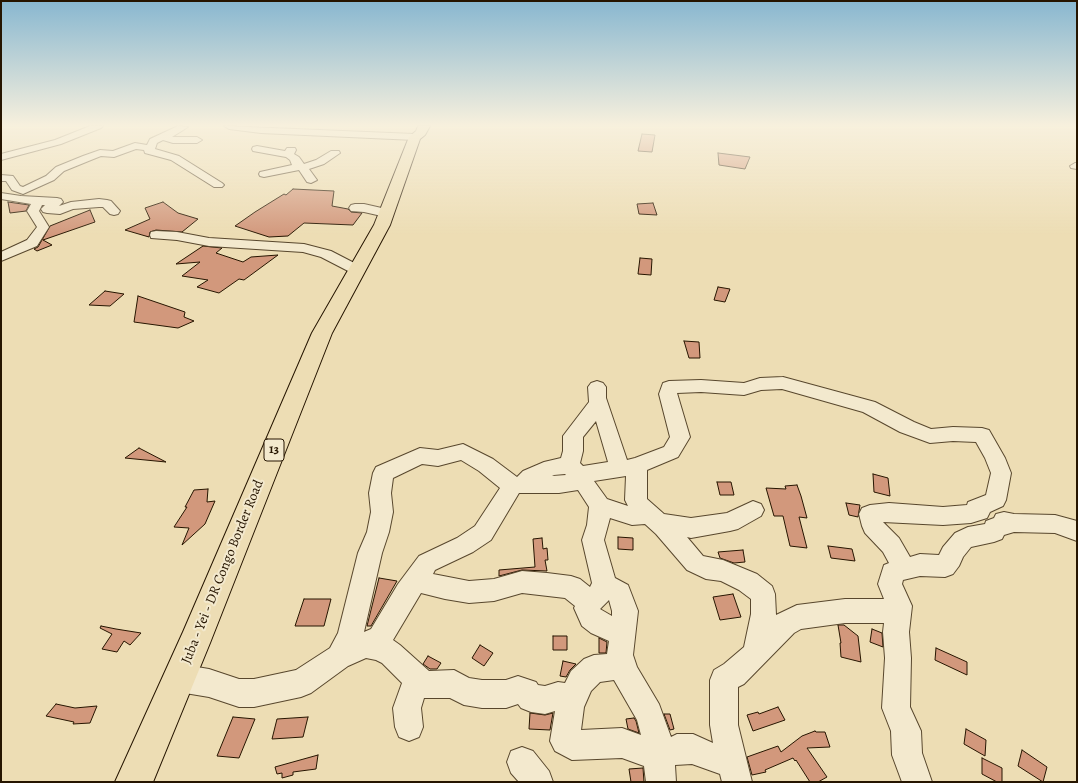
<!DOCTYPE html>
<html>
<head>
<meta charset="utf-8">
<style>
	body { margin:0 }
	#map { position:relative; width:1078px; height:783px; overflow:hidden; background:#edddb4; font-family:Alegreya,serif }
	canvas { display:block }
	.frame { position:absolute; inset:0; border:2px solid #261500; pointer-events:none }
</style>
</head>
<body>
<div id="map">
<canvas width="1078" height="783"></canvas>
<div class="frame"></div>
</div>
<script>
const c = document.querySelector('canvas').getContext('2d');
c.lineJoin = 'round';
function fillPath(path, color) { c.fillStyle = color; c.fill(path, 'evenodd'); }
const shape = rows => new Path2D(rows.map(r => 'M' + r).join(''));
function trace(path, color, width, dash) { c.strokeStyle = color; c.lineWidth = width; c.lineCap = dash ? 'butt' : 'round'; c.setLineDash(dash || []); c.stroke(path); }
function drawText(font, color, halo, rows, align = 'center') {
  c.font = font + ' Alegreya,serif'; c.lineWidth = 4; c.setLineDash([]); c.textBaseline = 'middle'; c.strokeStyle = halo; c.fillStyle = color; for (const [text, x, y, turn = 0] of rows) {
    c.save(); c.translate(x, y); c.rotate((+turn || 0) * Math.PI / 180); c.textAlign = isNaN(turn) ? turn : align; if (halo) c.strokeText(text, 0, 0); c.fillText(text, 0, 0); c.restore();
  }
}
const building = shape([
	[642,134,655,135,652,152,638,151,642,134],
	[718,153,750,157,745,169,719,165,718,153],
	[293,189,334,191,332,206,348,209,351,212,362,213,353,225,304,223,288,236,269,237,235,226,255,212,284,194,286,195,293,189],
	[8,202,29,205,26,211,10,213,8,202],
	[163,202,178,213,198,219,182,232,156,230,150,232,149,237,125,230,150,219,145,208,163,202],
	[653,203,657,215,639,214,637,204,653,203],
	[90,210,95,222,43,240,52,245,37,251,34,249,38,247,50,226,90,210],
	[203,246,222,248,216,253,243,262,251,257,278,255,244,280,239,279,219,293,197,287,208,280,182,276,200,262,176,264,203,246],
	[640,258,652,259,651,275,638,274,640,258],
	[718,287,730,289,725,302,714,300,718,287],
	[105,291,124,294,110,306,89,305,105,291],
	[138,296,185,312,184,317,194,321,178,328,134,322,138,296],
	[684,341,699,342,700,358,689,358,684,341],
	[139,448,166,462,125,458,139,448],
	[873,474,888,478,890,496,874,492,873,474],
	[717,482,731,482,734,495,720,495,717,482],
	[797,485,801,496,807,518,799,517,807,548,790,546,783,516,774,516,766,488,786,489,785,486,797,485],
	[208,489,207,502,215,501,205,524,182,545,189,528,174,527,187,507,185,507,194,490,208,489],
	[846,503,860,505,858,517,849,515,846,503],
	[618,537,633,538,633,550,618,549,618,537],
	[542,538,543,549,547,548,548,560,545,560,547,571,522,570,499,576,499,570,535,567,533,539,542,538],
	[828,546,852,549,855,561,831,558,828,546],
	[743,550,745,562,734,563,720,558,718,552,743,550],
	[379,578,397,581,371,626,367,626,379,578],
	[733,594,741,617,720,620,713,597,733,594],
	[304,599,331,599,324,626,295,626,304,599],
	[838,625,844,625,858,636,861,662,841,657,840,643,841,643,838,625],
	[101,626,116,629,141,633,130,645,124,641,117,652,102,649,112,634,100,628,101,626],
	[872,629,882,633,883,647,870,642,872,629],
	[553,636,567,636,567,650,553,650,553,636],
	[599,638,607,642,606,653,599,653,599,638],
	[480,645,493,653,484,666,472,658,480,645],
	[936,648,967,662,967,675,935,660,936,648],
	[428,656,441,663,437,669,430,669,423,664,428,656],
	[563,661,576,664,570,670,566,677,560,676,563,661],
	[56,704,75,708,97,706,90,723,73,724,74,722,46,716,56,704],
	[778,707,785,720,753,731,747,715,758,712,759,714,778,707],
	[530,713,545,715,553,713,550,730,529,729,530,713],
	[664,714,670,714,674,729,670,730,664,714],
	[233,717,255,719,239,758,217,756,233,717],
	[308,717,303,737,272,739,277,719,308,717],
	[634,718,636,721,639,733,628,729,626,719,634,718],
	[966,729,986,740,985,756,964,744,966,729],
	[815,731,816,732,825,732,830,747,807,748,827,777,818,782,810,782,796,760,795,761,793,758,765,770,766,772,752,775,747,757,778,746,781,752,802,736,815,731],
	[1022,750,1047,767,1043,782,1018,766,1022,750],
	[318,755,316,769,293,772,293,775,282,778,282,773,277,774,275,767,318,755],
	[982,758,1002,768,1002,782,997,782,982,774,982,758],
	[643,768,644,782,631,782,629,769,643,768]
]);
fillPath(building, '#d2987c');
trace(building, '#261500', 1);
const minor = shape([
	[90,126,103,126,101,128,61,144,1,160,1,154,55,140,90,126],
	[178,126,188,127,172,137,197,137,202,140,197,143,173,143,163,140,157,143,155,149,179,156,222,183,224,185,222,187,214,187,171,160,145,153,144,150,136,149,114,157,101,156,91,160,64,171,54,180,23,194,12,190,6,181,1,181,1,175,13,176,20,186,23,187,46,176,56,167,83,156,100,150,113,151,135,143,147,145,150,139,178,126],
	[224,126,415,134,420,137,415,140,261,133,229,129,224,126],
	[257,146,285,151,287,148,295,148,296,150,294,154,299,157,304,164,316,160,331,151,339,151,340,153,324,164,309,169,317,180,311,183,307,182,299,170,264,177,260,176,259,174,260,172,292,165,290,160,286,157,253,151,252,149,253,147,257,146],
	[1075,163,1077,163,1077,169,1071,168,1070,166,1075,163],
	[1,193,21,196,57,198,61,199,63,202,59,206,71,202,99,199,107,200,111,201,120,211,118,214,114,215,110,214,103,207,99,207,73,209,60,214,47,213,43,212,41,209,45,205,42,205,39,211,49,227,37,246,1,261,1,252,27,240,37,227,27,211,31,204,1,199,1,193],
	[355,204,364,204,386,209,390,210,392,213,390,216,386,217,364,212,351,211,349,208,351,205,355,204],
	[156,231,177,232,209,238,304,244,331,251,362,267,364,270,362,273,357,274,352,273,321,257,303,252,209,246,177,240,151,238,150,235,151,232,156,231],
	[783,377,875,402,914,422,931,429,953,427,982,428,989,430,1005,458,1011,473,1006,500,1003,506,990,512,987,518,971,523,943,525,883,522,899,538,910,557,920,554,939,555,943,547,955,533,968,527,985,524,986,521,994,518,996,514,1004,512,1014,514,1055,515,1077,521,1077,541,1055,533,1014,532,1004,535,1002,539,994,542,971,547,963,557,959,566,953,574,945,577,920,576,903,580,902,584,912,606,909,632,911,658,910,707,921,731,922,753,932,782,902,782,892,755,891,731,882,708,885,658,883,632,884,623,845,623,801,629,794,633,744,684,738,687,738,725,752,782,722,782,720,774,692,764,675,765,676,782,646,782,644,766,622,758,572,760,555,751,550,741,555,711,545,714,531,712,521,708,518,704,506,708,482,708,464,705,450,698,424,698,421,708,423,727,419,737,409,741,399,737,395,727,393,708,402,683,382,663,376,660,366,658,348,666,311,693,301,697,254,707,239,707,209,697,179,692,169,688,165,678,169,668,179,664,209,669,239,679,254,679,296,670,330,648,338,633,358,553,367,532,371,512,369,493,373,473,376,467,420,448,438,450,463,444,493,459,517,477,523,471,544,462,561,458,563,451,563,436,589,402,588,387,591,383,597,381,603,383,606,387,606,398,627,460,635,458,664,447,670,437,659,394,663,383,669,381,701,380,744,383,760,378,783,377],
	[782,389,863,412,900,432,930,443,953,441,976,442,985,458,991,473,986,495,968,502,967,505,943,507,889,503,870,505,862,508,859,514,862,526,865,533,883,552,889,563,884,565,878,584,884,599,845,599,797,605,776,615,775,594,772,586,757,574,723,560,703,556,687,537,691,538,730,531,738,529,761,516,764,510,761,504,753,501,727,513,691,518,664,514,647,499,647,470,678,457,690,437,677,393,701,392,744,395,761,390,782,389],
	[596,421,608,462,583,466,580,463,583,451,583,437,596,421],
	[461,460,479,471,500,488,475,526,457,538,419,556,398,584,371,629,364,632,382,553,389,532,393,512,391,493,393,478,422,464,438,466,461,460],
	[565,474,566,475,552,476,554,475,565,474],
	[626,476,625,500,628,506,607,499,594,481,626,476],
	[578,490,589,507,587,525,582,540,592,583,590,587,580,579,571,576,547,573,522,571,494,579,469,581,433,574,435,570,473,552,491,540,519,493,559,493,578,490],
	[610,518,632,525,645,524,656,534,687,570,706,579,721,581,739,590,751,599,751,614,744,647,724,664,714,670,710,680,710,725,713,743,693,734,677,734,671,737,659,704,637,667,633,655,638,611,628,585,615,578,604,540,610,518],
	[421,593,445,599,469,603,494,601,522,593,565,598,575,606,574,608,582,626,591,633,609,641,607,654,594,655,584,659,571,671,565,683,558,682,545,686,538,685,536,682,518,676,506,680,482,680,469,678,454,670,429,671,400,645,393,640,421,593],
	[609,600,612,611,612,616,600,609,609,600],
	[614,680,637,720,641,735,622,728,581,730,584,707,591,691,600,682,614,680],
	[522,747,533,751,549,771,553,782,519,782,511,773,507,762,511,751,522,747]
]);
const major = shape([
	[418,126,430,126,425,135,420,139,390,225,332,333,210,643,153,782,115,782,183,632,312,333,374,225,409,137,416,131,418,126]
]);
trace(minor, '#58472d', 2);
trace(major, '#261500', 2);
fillPath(minor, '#f3e9ce');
fillPath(major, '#edddb4');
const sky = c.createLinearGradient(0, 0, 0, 236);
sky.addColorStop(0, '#88b7d0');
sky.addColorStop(0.53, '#f7f0dd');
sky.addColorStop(1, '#f7f0dd00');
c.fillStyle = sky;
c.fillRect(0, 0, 1078, 236);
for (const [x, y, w] of [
	[274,450,20]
]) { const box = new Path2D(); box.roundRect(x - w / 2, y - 11, w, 22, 3); c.fillStyle = '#f3e9ce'; c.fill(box); trace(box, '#261500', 1); }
drawText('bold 13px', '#261500', null, [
	["13",274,450]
]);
drawText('14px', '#261500', '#f3e9ce', [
	["Juba - Yei - DR Congo Border Road",223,572,-68]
]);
</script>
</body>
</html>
